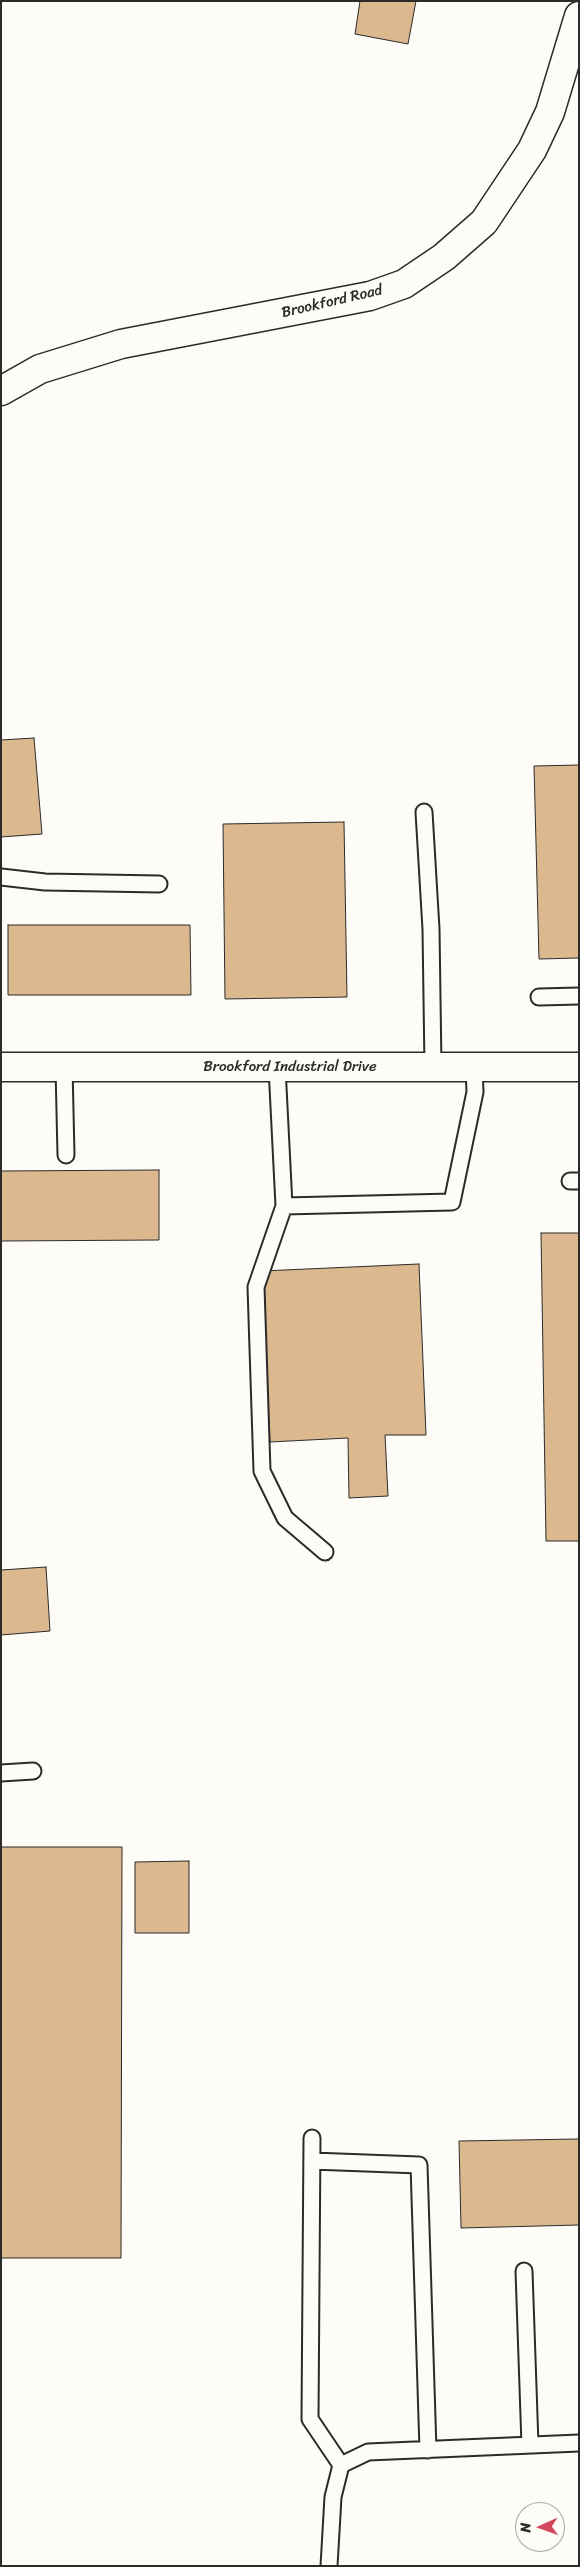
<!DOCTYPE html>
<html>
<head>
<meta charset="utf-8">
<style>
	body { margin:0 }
	#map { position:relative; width:580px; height:2567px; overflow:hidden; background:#fdfcf7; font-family:Sriracha,sans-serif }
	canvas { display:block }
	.frame { position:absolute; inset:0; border:2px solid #2b2b2b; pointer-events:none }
	.north { position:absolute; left:515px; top:2502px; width:50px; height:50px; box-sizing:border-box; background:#fdfcf7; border:1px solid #a9a8a5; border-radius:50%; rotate:268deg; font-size:14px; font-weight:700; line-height:20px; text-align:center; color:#2b2b2b }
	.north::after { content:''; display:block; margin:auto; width:18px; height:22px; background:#d1495b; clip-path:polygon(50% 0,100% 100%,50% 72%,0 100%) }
</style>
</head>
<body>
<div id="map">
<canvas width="580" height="2567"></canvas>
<div class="frame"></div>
<div class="north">N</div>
</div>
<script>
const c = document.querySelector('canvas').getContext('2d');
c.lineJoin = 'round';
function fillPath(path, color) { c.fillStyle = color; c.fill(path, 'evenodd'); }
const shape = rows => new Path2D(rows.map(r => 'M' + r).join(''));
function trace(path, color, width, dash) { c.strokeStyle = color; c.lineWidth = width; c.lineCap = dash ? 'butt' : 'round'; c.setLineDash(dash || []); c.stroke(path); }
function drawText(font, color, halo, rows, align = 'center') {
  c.font = font + ' Sriracha,sans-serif'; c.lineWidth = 4; c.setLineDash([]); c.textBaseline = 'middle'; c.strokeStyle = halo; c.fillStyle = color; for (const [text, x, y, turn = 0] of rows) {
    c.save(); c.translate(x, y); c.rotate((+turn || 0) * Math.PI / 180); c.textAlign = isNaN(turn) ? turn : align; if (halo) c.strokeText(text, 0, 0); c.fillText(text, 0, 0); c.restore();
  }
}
const building = shape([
	[360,1,416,1,408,44,355,34,360,1],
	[34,738,42,834,1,837,1,740,34,738],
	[579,765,579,958,539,959,534,766,579,765],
	[344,822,347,997,225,999,223,824,344,822],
	[8,925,190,925,191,995,8,995,8,925],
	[159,1170,159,1240,1,1241,1,1171,159,1170],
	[541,1233,579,1233,579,1541,546,1541,541,1233],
	[419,1264,426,1435,385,1435,388,1496,349,1498,348,1438,270,1442,262,1271,419,1264],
	[46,1567,50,1631,1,1635,1,1570,46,1567],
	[1,1847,122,1847,121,2258,1,2258,1,1847],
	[189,1861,189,1933,135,1933,135,1862,189,1861],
	[579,2139,579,2225,461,2228,459,2141,579,2139]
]);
fillPath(building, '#dbb88d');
trace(building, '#2b2b2b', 1);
const service = shape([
	[424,812,431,929,433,1067],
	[1,877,45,882,159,884],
	[539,997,579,996],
	[64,1067,66,1155],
	[277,1067,284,1206,452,1202,475,1092,474,1067],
	[570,1181,579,1181],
	[284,1206,256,1287,262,1471,285,1518,325,1552],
	[1,1773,33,1771],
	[312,2138,310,2419,341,2465],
	[312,2161,419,2165,428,2450],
	[524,2271,530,2445],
	[329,2566,333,2497,341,2465,368,2452,579,2443]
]);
const minor = shape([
	[1,391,40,369,121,344,370,296,404,284,444,257,484,222,532,150,550,112,579,16],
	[1,1067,579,1067]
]);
trace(service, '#2b2b2b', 19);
trace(minor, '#2b2b2b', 31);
trace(service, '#fdfcf7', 15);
trace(minor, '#fdfcf7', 28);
drawText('15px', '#2b2b2b', '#fdfcf7', [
	["Brookford Road",332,302,-13],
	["Brookford Industrial Drive",290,1067]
]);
</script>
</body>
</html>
